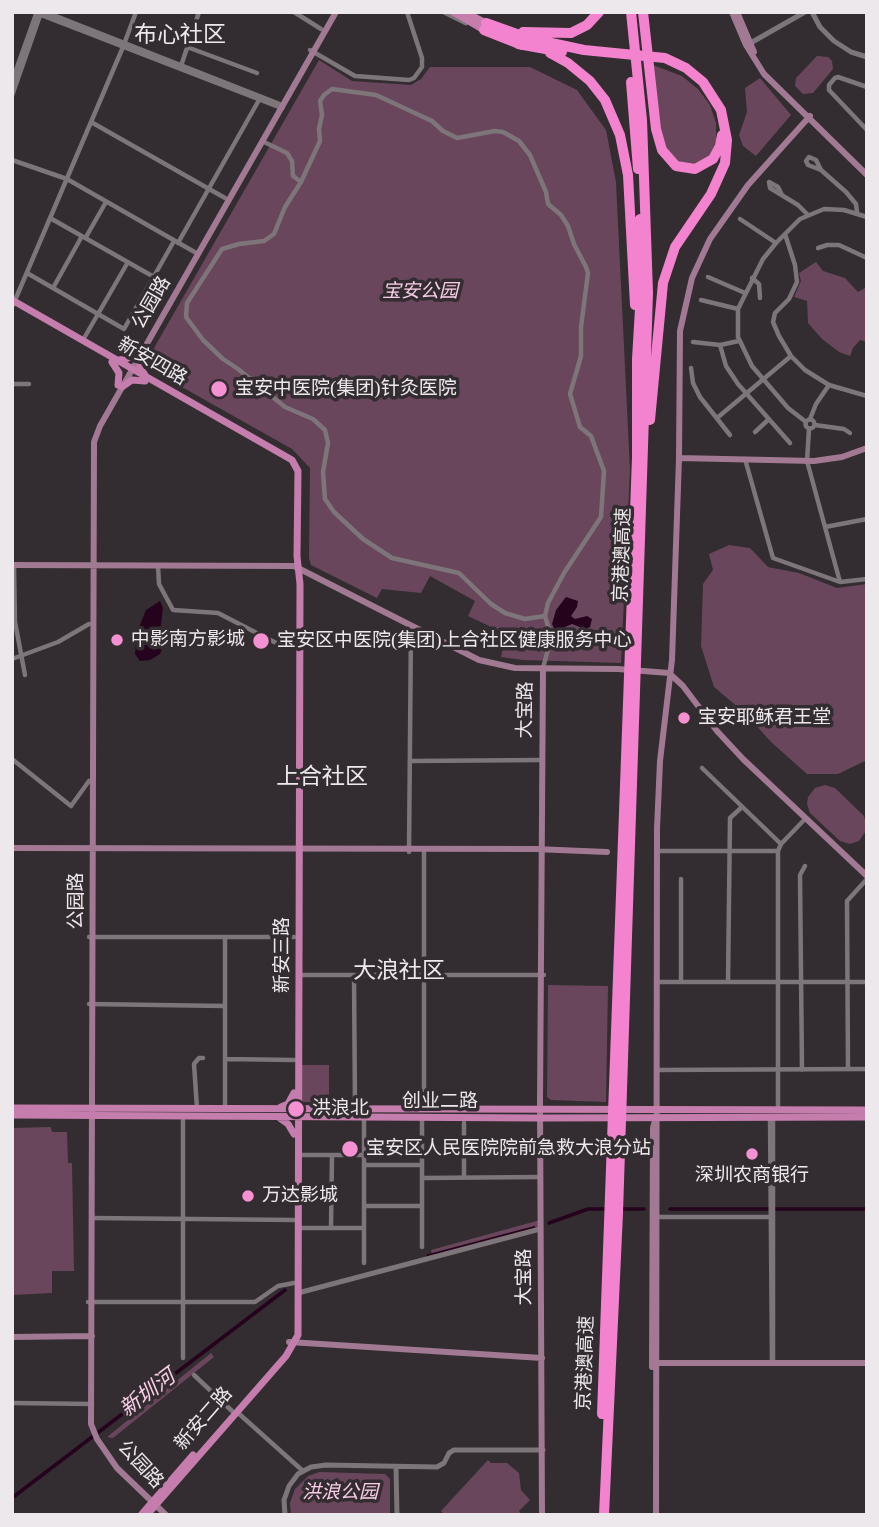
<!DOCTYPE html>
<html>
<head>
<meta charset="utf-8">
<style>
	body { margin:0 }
	#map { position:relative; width:879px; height:1527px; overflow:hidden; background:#332c30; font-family:"Times New Roman",serif }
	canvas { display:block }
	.frame { position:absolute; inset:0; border:14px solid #ede8eb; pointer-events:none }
</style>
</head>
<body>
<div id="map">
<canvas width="879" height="1527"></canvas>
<div class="frame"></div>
</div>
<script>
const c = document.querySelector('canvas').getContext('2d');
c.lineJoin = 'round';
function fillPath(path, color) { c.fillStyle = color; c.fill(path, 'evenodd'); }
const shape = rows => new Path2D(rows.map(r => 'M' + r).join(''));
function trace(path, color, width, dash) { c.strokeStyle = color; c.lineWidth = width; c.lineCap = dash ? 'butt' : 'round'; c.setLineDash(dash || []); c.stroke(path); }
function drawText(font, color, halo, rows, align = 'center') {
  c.font = font + ' "Times New Roman","Noto Sans SC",serif'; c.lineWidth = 7; c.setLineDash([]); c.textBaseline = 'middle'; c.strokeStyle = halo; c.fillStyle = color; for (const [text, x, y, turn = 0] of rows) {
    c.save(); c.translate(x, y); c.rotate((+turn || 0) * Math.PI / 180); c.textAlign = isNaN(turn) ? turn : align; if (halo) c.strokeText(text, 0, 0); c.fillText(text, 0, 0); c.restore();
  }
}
fillPath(shape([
	[817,56,828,57,832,61,833,69,813,93,803,94,795,86,796,78],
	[319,60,352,81,411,85,421,79,430,67,530,67,577,90,606,130,616,182,630,470,621,663,523,660,501,657,506,634,468,616,475,601,430,576,421,593,382,589,377,598,311,565,309,558,310,468,292,449,150,369,146,362],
	[653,65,682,76,698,89,710,105,716,123,716,145,710,156,694,164,678,162,666,148,660,128],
	[760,78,791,115,756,156,743,146,739,135,747,112,745,88],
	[816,262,823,271,845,278,858,292,867,287,867,342,860,340,853,348,850,356,839,352,822,339,808,323,807,301,794,297,801,281,799,273],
	[729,545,750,548,768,567,799,573,837,588,867,584,867,760,838,774,807,774,771,742,745,713,714,687,701,646,703,584,713,570,709,554],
	[825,785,835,788,864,816,867,829,859,841,850,844,840,841,810,813,807,804,808,797,815,788],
	[548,985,608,986,606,1102,551,1100,547,1097],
	[302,1065,329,1065,329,1102,302,1102],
	[51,1127,52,1132,67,1132,68,1163,72,1163,74,1271,52,1271,52,1293,12,1295,12,1128],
	[540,1220,540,1229,433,1259,431,1250],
	[211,1353,214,1357,113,1438,107,1437],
	[488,1460,491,1463,507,1463,519,1473,521,1490,530,1500,519,1511,522,1515,444,1515,441,1511],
	[319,1472,385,1474,390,1479,390,1515,291,1515,290,1503,295,1489,308,1476]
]), '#69465c');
fillPath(shape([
	[566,597,578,601,577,607,571,616,575,619,587,616,592,619,590,627,585,629,572,624,558,630,554,628,552,624,556,610],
	[160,601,163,608,160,633,162,649,160,654,150,660,140,661,135,654,137,632,146,610]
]), '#26031c');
trace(shape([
	[618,1209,644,1209],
	[670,1209,867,1209],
	[549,1223,588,1209,607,1209],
	[428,1256,534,1228],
	[12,1498,285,1290]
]), '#26031c', 3.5);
trace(shape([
	[294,12,321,29],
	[187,47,257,73],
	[310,50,355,76,409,80,414,78,422,67,422,58,407,12],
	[181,66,199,12],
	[867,87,838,77,835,78,829,85,829,90,867,130],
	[91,122,225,198],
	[262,141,287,153,292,161,293,176,301,182],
	[12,160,67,179,198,254],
	[821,170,816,160,809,157,806,161,808,165,821,170,846,192,856,204,857,212],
	[782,195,778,187,769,182,770,188,798,205,807,214],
	[50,218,154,277],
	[740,219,776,243],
	[785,234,795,265,797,282,789,299,775,313,773,322,779,336,791,356,805,370,829,385,867,396],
	[86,237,106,202],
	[178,243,259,100],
	[818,248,827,245,839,245,867,258],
	[27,273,124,329,174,241],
	[708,277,745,293],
	[752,278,759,284,760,298],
	[53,288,82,236],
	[701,300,738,309],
	[13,305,123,47,136,12],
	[83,340,128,262],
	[693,342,720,345,739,341],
	[720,345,726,366,738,384,790,443],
	[691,368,693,383,700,397,730,435],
	[12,384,29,384],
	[717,418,791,356],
	[810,419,816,404,829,385],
	'805.5 424a4.5 4.5 0 1 1 9 0a4.5 4.5 0 1 1-9 0Z',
	[806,422,788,408,752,366,738,337,738,309,763,259,776,243,800,219,824,209,844,210,867,217],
	[815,425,844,429,850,433],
	[809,429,807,461,840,582],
	[755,432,769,419],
	[745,459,773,558,840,582,867,579],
	[825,527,867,519],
	[14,565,15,622,25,675],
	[158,566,159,584,173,610,218,613,282,646,295,647],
	[12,659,58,642,89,624],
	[543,668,550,642,550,633,545,616,548,603,564,573,601,517,604,471,591,436,580,427,570,394,581,356,581,327,588,273,586,267,574,244,568,226,561,215,548,204,546,192,530,155,519,141,503,132,495,131,457,138,443,131,432,121,376,95,332,89,324,95,320,101,322,115,319,129,320,141,301,182,285,207,274,234,264,241,239,244,222,249,187,303,186,317,203,340,223,359,238,369,285,407,313,419,325,430,328,443,323,472,325,499,334,512,363,539,392,558,459,573,491,604,505,613,525,619,545,616],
	[12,759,71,806,89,781],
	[410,761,542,760],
	[702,768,781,844],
	[424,849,424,1109],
	[656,851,778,851],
	[409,852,411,626],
	[89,937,294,937],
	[225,937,225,1108],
	[299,975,544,975],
	[354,975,355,1108],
	[656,982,867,982],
	[681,982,681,879],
	[728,982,730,818,742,807],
	[89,1004,225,1006],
	[225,1059,294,1060],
	[848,1069,847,901,867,879],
	[656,1070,867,1069],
	[802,1070,800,875,805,866],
	[197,1108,194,1064,199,1058,203,1058],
	[778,1109,778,851,781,844,806,818],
	[364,1118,364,1263],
	[770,1118,772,1362],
	[299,1155,364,1155],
	[364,1165,422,1165],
	[422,1178,540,1177],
	[464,1178,464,1123],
	[364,1206,422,1206],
	[657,1217,773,1217],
	[92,1218,294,1220],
	[298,1228,364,1228],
	[331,1228,332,1155],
	[422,1247,422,1118],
	[88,1302,255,1302,278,1286,294,1283],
	[183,1358,183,1117],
	[773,1363,773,1118],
	[194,1375,232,1411],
	[12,1403,92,1404],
	[237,1412,303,1471]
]), '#7d7579', 4.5);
trace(shape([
	[34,12,282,108],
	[45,12,279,104,282,108],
	[444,12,466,23],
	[812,12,820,27,834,41,851,52,867,57],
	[747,45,805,12],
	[12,82,37,12],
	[12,95,41,12],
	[298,1293,540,1229],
	[396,1468,397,1515],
	[285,1515,284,1500,289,1486,298,1474,311,1467,326,1465,437,1467,444,1463,449,1453,454,1450,543,1450]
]), '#7d7579', 5);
trace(shape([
	[732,12,746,45,764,74,867,175],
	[737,12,754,52],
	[679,458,814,461,842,457,867,448],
	[12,565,294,566,479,660,515,668,618,669,669,673,683,686,717,731,743,759,867,876],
	[12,848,535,849,607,852],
	[12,1337,92,1336],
	[289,1342,542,1358],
	[653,1363,867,1363],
	[652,1367,653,1128,655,1120],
	[166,1515,117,1468,97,1439,91,1424,94,442,100,426,336,12],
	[542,1515,540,1102,543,668],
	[656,1515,657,829,660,761,672,660,679,458,680,331,692,278,710,239,748,185,810,116]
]), '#a17993', 6);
trace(shape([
	[453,12,484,30],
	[465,12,486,23],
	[12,300,292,460,298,471,297,556,300,584,298,1335,286,1356,147,1515],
	[140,354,140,367,145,375],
	[119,360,126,359,137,352],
	[112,362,119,373,118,385],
	[122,387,132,380,145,381],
	[281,1107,288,1104,294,1093],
	[12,1108,867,1110],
	[12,1115,540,1118,867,1117],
	[278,1117,288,1124,294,1134],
	[141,1515,193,1455]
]), '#c47dad', 7);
trace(shape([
	[643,12,656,129,662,150,676,166,695,169,713,159,720,146,722,135],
	[486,23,528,38,584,50,665,58,686,68,703,82,721,110,727,140,725,163,711,194,675,247,663,283,650,420],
	[484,30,522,45],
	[523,32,571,33,587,25,599,12],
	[518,44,562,52],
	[550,53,568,63,590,81,605,100,620,135,628,175,635,305],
	[631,82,638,169],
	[602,1414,637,457,637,359,641,292,640,219],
	[604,1515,618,1213,648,293,642,120,631,12]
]), '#f483cf', 10);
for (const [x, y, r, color] of [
	[219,389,9,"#f591d3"],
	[117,640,7,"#f591d3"],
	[261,641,9,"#f591d3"],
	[684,718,7,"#f591d3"],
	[296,1109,9,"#f591d3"],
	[350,1149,9,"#f591d3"],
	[752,1154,7,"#f591d3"],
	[248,1196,7,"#f591d3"]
]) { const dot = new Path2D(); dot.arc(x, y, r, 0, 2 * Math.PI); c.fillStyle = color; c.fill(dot); trace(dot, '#332c30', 2.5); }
drawText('italic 19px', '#facee9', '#332c30', [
	["宝安公园",420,292],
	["洪浪公园",340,1493]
]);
drawText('19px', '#ede8eb', '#332c30', [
	["公园路",152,303,-60],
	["新安四路",152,362,30],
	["京港澳高速",623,555,-88],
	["大宝路",526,710,-89],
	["公园路",77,901,-90],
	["新安三路",283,955,-90],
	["创业二路",440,1102],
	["大宝路",525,1277,-90],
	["京港澳高速",586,1363,-88],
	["新安二路",204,1419,-49],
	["公园路",140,1465,47]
]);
drawText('19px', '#ede8eb', '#332c30', [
	["宝安中医院(集团)针灸医院",235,389],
	["中影南方影城",131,640],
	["宝安区中医院(集团)上合社区健康服务中心",277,641],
	["宝安耶稣君王堂",698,718],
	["洪浪北",312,1109],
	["宝安区人民医院院前急救大浪分站",366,1149],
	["深圳农商银行",752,1176,"center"],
	["万达影城",262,1196]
], 'left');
drawText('italic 21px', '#fbcfea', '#332c30', [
	["新圳河",148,1394,-37]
]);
drawText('23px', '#ede8eb', '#332c30', [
	["布心社区",180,36],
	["上合社区",322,778],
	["大浪社区",399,972]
]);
</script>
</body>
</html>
